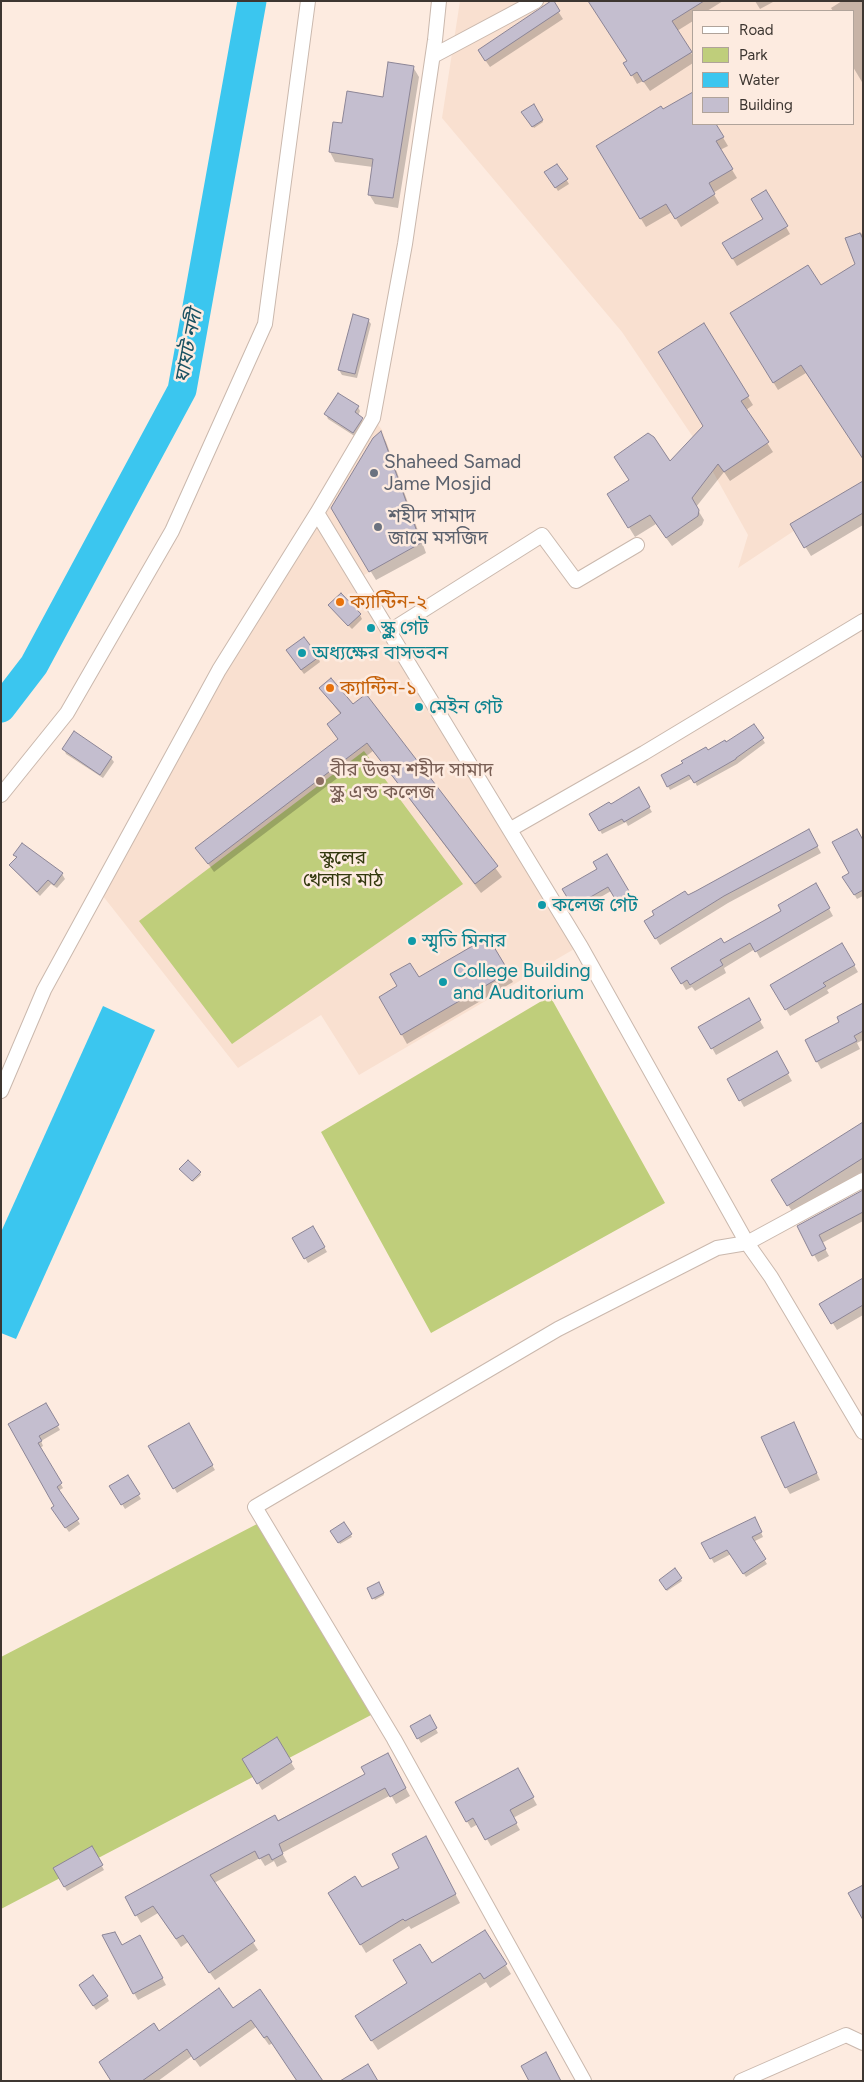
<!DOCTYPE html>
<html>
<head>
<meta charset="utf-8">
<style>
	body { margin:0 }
	#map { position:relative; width:864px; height:2082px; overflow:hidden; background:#fdebe0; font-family:Figtree,sans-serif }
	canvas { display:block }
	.frame { position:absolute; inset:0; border:2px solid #3d3631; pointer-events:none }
	.legend { position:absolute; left:692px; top:10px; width:162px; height:115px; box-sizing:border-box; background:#fdebe0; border:1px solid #b0a39a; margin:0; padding:6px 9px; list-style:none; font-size:15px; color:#3d3631 }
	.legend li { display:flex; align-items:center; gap:10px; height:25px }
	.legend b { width:25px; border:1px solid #b0a39a }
</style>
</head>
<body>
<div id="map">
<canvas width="864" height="2082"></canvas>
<div class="frame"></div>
<ul class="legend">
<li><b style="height:6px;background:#fff"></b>Road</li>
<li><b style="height:14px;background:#bfce7b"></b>Park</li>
<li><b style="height:14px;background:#3bc6ef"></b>Water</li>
<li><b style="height:14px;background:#c4becf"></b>Building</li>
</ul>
</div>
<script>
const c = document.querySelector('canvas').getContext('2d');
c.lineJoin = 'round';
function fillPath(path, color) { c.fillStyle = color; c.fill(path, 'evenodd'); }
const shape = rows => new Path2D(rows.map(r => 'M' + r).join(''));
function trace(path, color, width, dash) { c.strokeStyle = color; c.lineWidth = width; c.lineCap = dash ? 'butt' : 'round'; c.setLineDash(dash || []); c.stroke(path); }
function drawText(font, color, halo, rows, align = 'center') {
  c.font = font + ' Figtree,"Noto Sans Bengali",sans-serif'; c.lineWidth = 5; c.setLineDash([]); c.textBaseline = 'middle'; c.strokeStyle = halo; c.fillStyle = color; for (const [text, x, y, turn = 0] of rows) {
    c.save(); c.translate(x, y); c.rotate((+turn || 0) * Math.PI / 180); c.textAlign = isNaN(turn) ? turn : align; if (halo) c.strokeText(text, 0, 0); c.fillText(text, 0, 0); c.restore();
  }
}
fillPath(shape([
	[460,1,863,1,863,485,738,568,748,535,697,443,622,332,442,118],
	[693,11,853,11,853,124,693,124],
	[374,419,382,430,422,542,359,578,581,945,359,1075,321,1015,238,1068,99,891,220,670]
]), '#f9e0d0');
fillPath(shape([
	[364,751,463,884,232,1044,139,921],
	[550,996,665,1203,431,1333,321,1132],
	[257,1524,373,1714,1,1909,1,1657]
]), '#bfce7b');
fillPath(shape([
	[103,1006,155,1030,16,1339,1,1333,1,1232]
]), '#3bc6ef');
fillPath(shape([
	[589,1,723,1,707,11,693,11,693,21,677,31,693,56,693,63,650,91,643,81,637,84,625,63,628,61],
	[755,1,773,1,773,2,760,9],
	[842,1,863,1,862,82,853,67,853,11,833,11,831,8],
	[552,2,563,19,490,67,483,57],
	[413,67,419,77,398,208,375,204,369,194,373,167,335,162,330,152,343,125,384,99],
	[534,106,543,122,534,128,523,112],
	[663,111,693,124,715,124,728,146,720,150,737,178,713,193,719,203,681,227,672,212,646,227,597,147],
	[557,165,569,184,558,191,546,172],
	[766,192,790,234,737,266,724,244,765,220],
	[863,233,863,458,806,373,778,390,732,314,820,287,856,265,847,239],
	[368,320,371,324,357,378,342,375,339,370],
	[704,325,753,405,746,410,773,452,730,481,724,472,696,507,704,520,702,525,672,546,656,524,635,537,614,503,670,463,704,426],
	[358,407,360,411,358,416,365,423,356,437,328,419,326,414],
	[381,433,386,442,426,553,376,580,332,508],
	[863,483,863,525,811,556,792,525],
	[332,609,360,615,362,619,352,629],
	[290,655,318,657,320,662,304,674],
	[321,688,353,705,366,695,502,877,481,893,373,751,214,872,197,848,339,740,328,724,341,715],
	[754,726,765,743,737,764,697,786,693,778,670,790,662,776,707,751,726,744],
	[64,749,111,758,114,762,103,778,66,754],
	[638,789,652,812,628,826,626,822,602,834,591,814,610,806],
	[809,831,821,853,728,903,660,945,646,922,687,896],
	[863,843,863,896,857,899,844,877,850,874],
	[15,855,62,874,65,879,57,888,51,884,40,896,13,869,11,865,17,859],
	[607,856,633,901,621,908,611,891,577,911,564,889,599,869],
	[816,885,833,916,760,958,755,949,724,968,726,973,695,991,692,987,686,990,673,968,724,945,782,911],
	[488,939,513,982,407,1044,381,997,399,987,418,979],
	[842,944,858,972,827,990,829,993,790,1016,772,985],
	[748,1000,764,1028,716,1055,700,1027],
	[863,1005,863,1040,857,1043,860,1049,821,1069,806,1041,841,1022],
	[776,1053,792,1081,744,1107,729,1080],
	[863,1124,863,1171,794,1214,778,1190],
	[182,1171,200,1173,201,1175,193,1182],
	[863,1191,863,1221,822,1243,829,1256,818,1262,798,1226],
	[313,1227,327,1252,308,1263,293,1238],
	[863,1279,863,1315,837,1330,821,1304],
	[45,1404,60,1430,41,1441,43,1446,40,1448,63,1488,58,1491,80,1524,69,1532,55,1513,56,1506,10,1424],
	[188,1425,215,1470,177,1493,150,1446],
	[797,1430,820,1480,790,1494,786,1487],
	[128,1476,141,1499,125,1509,111,1486],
	[757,1523,763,1537,753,1542,767,1564,746,1577,731,1554,714,1563,703,1544],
	[344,1524,352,1537,340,1544,332,1531],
	[675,1570,682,1581,667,1591,660,1580],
	[378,1583,384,1595,375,1600,368,1588],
	[429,1717,438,1733,421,1743,411,1727],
	[277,1739,295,1769,262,1790,244,1759],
	[392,1763,410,1796,396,1804,391,1795,282,1853,287,1862,277,1867,274,1861,265,1866,260,1858,214,1883,258,1950,215,1980,188,1942,181,1947,158,1913,141,1923,126,1897],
	[517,1769,537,1805,513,1818,520,1830,491,1846,478,1824,471,1828,456,1803],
	[91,1847,104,1870,67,1891,55,1869],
	[431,1847,460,1903,411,1929,409,1926,366,1953,335,1902,401,1868],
	[485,1932,511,1974,490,1988,486,1982,378,2050,362,2026,432,1965],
	[144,1944,166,1985,138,2000,134,1993],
	[83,1990,107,1997,109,2001,96,2010],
	[260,1991,273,2043,269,2045,256,2027,200,2067,192,2056,158,2081,130,2081,159,2033,233,2010]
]), '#0003');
trace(shape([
	[1,708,34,665,182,390,252,1]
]), '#3bc6ef', 29);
const building = shape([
	[551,1,554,1,560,11,485,61,478,50,551,1],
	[588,1,704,1,672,21,692,52,643,82,637,72,631,76,623,63,627,61,588,1],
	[388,62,414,66,393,198,368,195,373,159,329,152,333,122,342,123,347,91,383,97,388,62],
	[693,92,693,124,716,124,724,137,716,141,733,169,709,183,715,194,675,219,666,204,640,219,596,146,661,106,663,109,693,92],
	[534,104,543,120,532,127,521,112,534,104],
	[557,164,568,179,555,188,544,172,557,164],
	[766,190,788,226,732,259,722,243,763,219,751,199,766,190],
	[860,233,863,239,863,459,801,365,773,383,730,313,808,265,821,285,855,264,845,238,860,233],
	[353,314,369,319,355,374,338,370,353,314],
	[704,323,749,396,741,401,769,442,724,472,718,464,692,498,699,510,698,516,666,538,650,515,628,528,607,494,629,480,614,457,648,433,654,437,670,461,703,426,658,352,704,323],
	[338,393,359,406,355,412,363,418,353,433,324,414,338,393],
	[381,431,421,543,369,572,331,508,373,438,381,431],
	[863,481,863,513,804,548,790,524,863,481],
	[341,593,361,614,348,626,328,605,341,593],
	[304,637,319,657,301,670,286,650,304,637],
	[331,678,353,704,366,694,498,866,475,884,367,743,208,864,195,848,338,739,327,724,341,713,319,688,331,678],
	[754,724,764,738,736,758,736,759,694,783,689,775,667,787,661,775,683,763,681,761,706,747,708,750,725,740,726,742,754,724],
	[74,731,112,757,100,775,62,749,74,731],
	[639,787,650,807,624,822,622,819,599,831,589,814,609,802,611,804,639,787],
	[809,829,818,846,724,896,655,939,644,921,654,915,652,911,685,891,688,895,696,891,809,829],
	[857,829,863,840,863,890,854,895,842,877,849,873,832,842,857,829],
	[22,843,63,873,54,885,48,880,37,892,9,865,17,857,13,855,22,843],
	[607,854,632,896,618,904,608,887,573,907,562,889,597,869,593,862,607,854],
	[816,883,830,908,755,952,750,943,720,960,723,965,690,985,687,980,681,984,671,968,721,938,724,943,781,911,778,905,816,883],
	[488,937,509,972,401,1035,379,997,397,986,390,974,410,963,419,977,488,937],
	[842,943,855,965,823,983,826,986,785,1010,770,985,842,943],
	[749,998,761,1020,711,1049,698,1027,749,998],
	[863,1003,863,1031,854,1036,857,1041,816,1062,805,1040,839,1022,837,1017,863,1003],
	[777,1051,789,1073,739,1101,727,1079,777,1051],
	[863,1122,863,1158,787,1206,771,1180,863,1122],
	[188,1160,201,1172,192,1181,179,1169,188,1160],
	[863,1190,863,1212,819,1235,826,1249,812,1256,797,1226,863,1190],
	[313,1226,325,1247,304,1259,292,1238,313,1226],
	[863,1278,863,1305,831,1324,819,1304,863,1278],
	[46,1403,59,1425,39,1436,42,1441,38,1443,62,1483,57,1487,79,1519,65,1528,51,1508,54,1506,8,1424,46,1403],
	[794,1422,817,1473,785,1488,761,1437,794,1422],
	[189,1423,213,1465,173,1489,148,1446,189,1423],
	[128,1475,140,1494,121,1505,109,1486,128,1475],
	[755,1517,762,1532,752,1537,766,1559,743,1574,727,1550,710,1559,701,1543,755,1517],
	[344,1522,352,1534,338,1543,330,1531,344,1522],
	[675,1568,682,1578,666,1590,659,1580,675,1568],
	[379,1582,384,1593,372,1599,367,1588,379,1582],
	[430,1715,437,1728,417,1739,410,1726,430,1715],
	[277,1737,292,1762,257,1784,242,1759,277,1737],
	[388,1753,406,1788,390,1797,385,1788,279,1844,283,1854,272,1860,269,1854,259,1859,255,1851,210,1875,255,1941,209,1973,183,1935,176,1939,153,1906,135,1916,125,1897,275,1815,278,1821,365,1774,361,1767,388,1753],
	[518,1768,534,1797,510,1810,517,1823,485,1840,473,1818,466,1822,455,1802,518,1768],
	[426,1836,456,1894,405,1921,403,1919,360,1945,328,1893,355,1876,362,1887,399,1868,392,1854,426,1836],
	[92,1846,103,1865,64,1887,53,1868,92,1846],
	[863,1885,863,1920,848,1893,863,1885],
	[485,1930,507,1964,484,1979,480,1973,371,2041,355,2016,407,1983,393,1960,420,1944,432,1963,485,1930],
	[115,1932,122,1945,140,1935,163,1978,133,1994,102,1935,115,1932],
	[93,1975,108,1996,93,2006,79,1985,93,1975],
	[219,1988,233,2008,260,1989,323,2081,297,2081,267,2036,264,2038,251,2020,194,2060,187,2049,142,2081,111,2081,99,2062,154,2023,159,2031,219,1988],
	[546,2052,561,2081,529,2081,521,2066,546,2052],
	[368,2064,378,2081,340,2081,368,2064]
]);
fillPath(building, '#c4becf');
trace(building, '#8c8596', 1);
const minor = shape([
	[433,56,536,1],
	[317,513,581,947,747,1243,771,1277,863,1432],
	[390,631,542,535,576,581,637,545],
	[1,795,67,713,172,531,265,324,308,1],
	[511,829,644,753,863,621],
	[1,1091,44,990,219,670,317,513,373,418,405,244,435,40,439,1],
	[584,2081,394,1739,255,1507,558,1329,717,1248,747,1243,863,1180],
	[741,2081,846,2035,863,2043]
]);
trace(minor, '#cab8ad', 16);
trace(minor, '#fff', 14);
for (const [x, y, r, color] of [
	[374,473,5,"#6b7280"],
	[378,527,5,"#6b7280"],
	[340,602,5,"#e8710a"],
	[371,628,5,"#0f9aa8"],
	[302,653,5,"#0f9aa8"],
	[330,688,5,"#e8710a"],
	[419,707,5,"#0f9aa8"],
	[320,781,5,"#8d6e63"],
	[542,905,5,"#0f9aa8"],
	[412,941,5,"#0f9aa8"],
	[443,982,5,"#0f9aa8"]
]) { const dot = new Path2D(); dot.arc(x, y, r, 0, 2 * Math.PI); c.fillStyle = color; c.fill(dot); trace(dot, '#fdebe0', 2); }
drawText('19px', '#5b616d', '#fdebe0', [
	["Shaheed Samad",384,462],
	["Jame Mosjid",384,484],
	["শহীদ সামাদ",388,516],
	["জামে মসজিদ",388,538]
], 'left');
drawText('19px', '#c56008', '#fdebe0', [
	["ক্যান্টিন-২",350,602],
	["ক্যান্টিন-১",340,688]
], 'left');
drawText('19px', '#0d838f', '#fdebe0', [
	["স্কুল গেট",381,628],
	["অধ্যক্ষের বাসভবন",312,653],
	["মেইন গেট",429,707],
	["কলেজ গেট",552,905],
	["স্মৃতি মিনার",422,941],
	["College Building",453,971],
	["and Auditorium",453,993]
], 'left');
drawText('19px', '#785e54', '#fdebe0', [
	["বীর উত্তম শহীদ সামাদ",330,770],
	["স্কুল এন্ড কলেজ",330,792]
], 'left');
drawText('19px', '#32380d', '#fdebe0', [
	["স্কুলের",343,858],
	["খেলার মাঠ",343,880]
]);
drawText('italic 20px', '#195162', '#fdebe0', [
	["ঘাঘট নদী",189,346,-79]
]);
</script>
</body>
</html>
